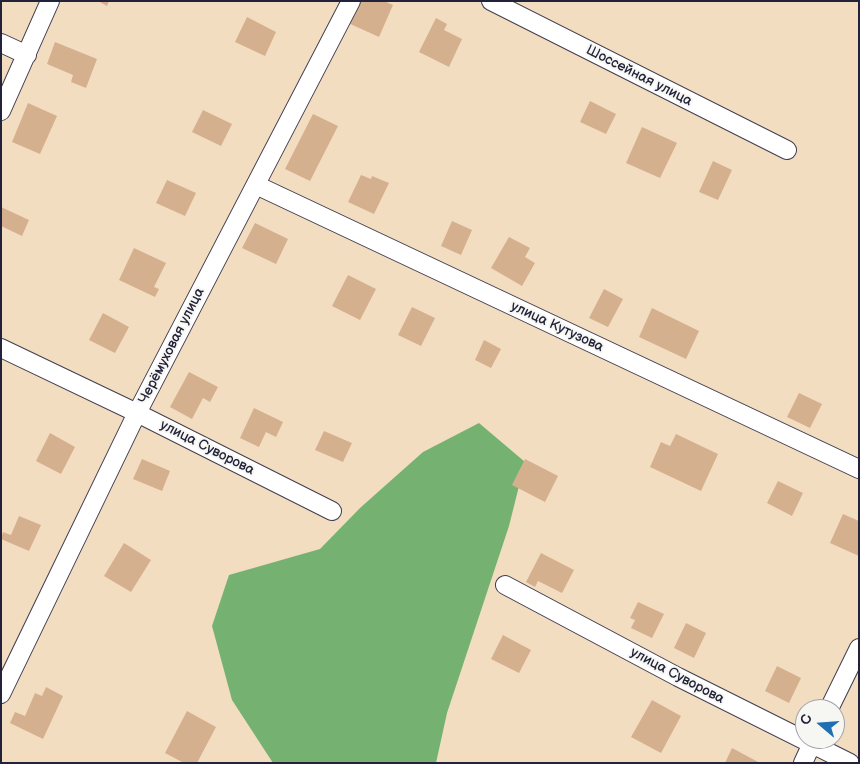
<!DOCTYPE html>
<html>
<head>
<meta charset="utf-8">
<style>
	body { margin:0 }
	#map { position:relative; width:860px; height:764px; overflow:hidden; background:#f3ddc0; font-family:"Balsamiq Sans",sans-serif }
	canvas { display:block }
	.frame { position:absolute; inset:0; border:2px solid #22223b; pointer-events:none }
	.north { position:absolute; left:795px; top:699px; width:50px; height:50px; box-sizing:border-box; background:#f6f6f2; border:1px solid #a1a1a9; border-radius:50%; rotate:288deg; font-size:14px; font-weight:700; line-height:20px; text-align:center; color:#22223b }
	.north::after { content:''; display:block; margin:auto; width:18px; height:22px; background:#1f6fb2; clip-path:polygon(50% 0,100% 100%,50% 72%,0 100%) }
</style>
</head>
<body>
<div id="map">
<canvas width="860" height="764"></canvas>
<div class="frame"></div>
<div class="north">С</div>
</div>
<script>
const c = document.querySelector('canvas').getContext('2d');
c.lineJoin = 'round';
function fillPath(path, color) { c.fillStyle = color; c.fill(path, 'evenodd'); }
const shape = rows => new Path2D(rows.map(r => 'M' + r).join(''));
function trace(path, color, width, dash) { c.strokeStyle = color; c.lineWidth = width; c.lineCap = dash ? 'butt' : 'round'; c.setLineDash(dash || []); c.stroke(path); }
function drawText(font, color, halo, rows, align = 'center') {
  c.font = font + ' "Balsamiq Sans",sans-serif'; c.lineWidth = 4; c.setLineDash([]); c.textBaseline = 'middle'; c.strokeStyle = halo; c.fillStyle = color; for (const [text, x, y, turn = 0] of rows) {
    c.save(); c.translate(x, y); c.rotate((+turn || 0) * Math.PI / 180); c.textAlign = isNaN(turn) ? turn : align; if (halo) c.strokeText(text, 0, 0); c.fillText(text, 0, 0); c.restore();
  }
}
fillPath(shape([
	[479,423,525,462,509,526,447,713,436,763,273,763,232,700,212,626,229,575,320,549,360,508,423,452]
]), '#75b272');
fillPath(shape([
	[98,1,109,1,107,6],
	[357,1,384,1,393,5,379,37,348,23],
	[247,17,276,32,265,56,235,42],
	[436,18,447,24,444,30,462,39,449,67,419,52],
	[55,42,97,59,86,88,71,82,73,75,47,64],
	[590,101,616,114,606,134,580,122],
	[28,103,57,116,40,154,12,142],
	[203,110,232,124,221,146,192,132],
	[313,114,338,126,310,181,285,169],
	[642,127,677,143,660,178,626,163],
	[713,161,732,170,718,200,699,192],
	[361,175,371,179,372,176,389,183,374,214,348,202],
	[167,180,196,193,185,216,156,203],
	[1,207,29,220,22,236,1,226],
	[452,221,472,230,461,255,441,246],
	[255,223,288,239,276,264,242,248],
	[509,237,530,248,525,257,535,263,522,286,491,268],
	[134,248,166,263,154,287,159,289,155,297,119,280],
	[348,275,376,289,360,320,332,306],
	[604,289,623,299,608,327,589,318],
	[412,307,435,318,421,346,398,335],
	[652,308,699,331,686,359,639,337],
	[103,313,129,327,115,353,89,340],
	[484,340,501,349,491,368,475,360],
	[189,372,218,387,210,402,203,398,192,419,170,407],
	[799,393,822,404,810,428,787,417],
	[254,408,283,422,276,437,266,432,259,447,240,438],
	[324,431,352,443,343,462,315,450],
	[50,433,75,447,61,474,36,461],
	[676,434,718,454,701,491,650,467,661,442,670,446],
	[142,459,170,471,162,491,133,479],
	[525,459,558,476,545,502,512,485],
	[778,481,803,493,792,516,767,503],
	[843,514,859,521,859,556,830,543],
	[19,516,41,525,29,551,1,539,3,532,11,535],
	[124,543,151,560,131,592,104,576],
	[541,553,574,570,562,593,538,581,535,587,526,582],
	[638,602,664,614,652,638,631,628,635,620,630,618],
	[686,623,706,633,694,658,674,648],
	[503,635,531,650,519,673,491,659],
	[777,666,801,678,789,703,765,691],
	[46,687,63,696,43,739,10,723,15,712,25,716,35,693,42,696],
	[652,700,681,716,661,753,631,737],
	[187,711,216,727,197,763,184,763,165,753],
	[732,748,760,763,725,763]
]), '#d5b08e');
const minor = shape([
	[491,1,787,150],
	[1,43,27,55],
	[1,111,50,1],
	[256,185,859,469],
	[1,348,137,413,332,511],
	[505,585,678,677,850,763],
	[1,694,137,413,351,1],
	[829,709,859,648],
	[803,763,814,739]
]);
trace(minor, '#413e4f', 20);
trace(minor, '#fff', 18);
drawText('14px', '#22223b', '#f6f6f2', [
	["Шоссейная улица",639,76,27],
	["улица Кутузова",557,327,25],
	["Черёмуховая улица",172,346,-63],
	["улица Суворова",207,448,27],
	["улица Суворова",677,676,28]
]);
</script>
</body>
</html>
